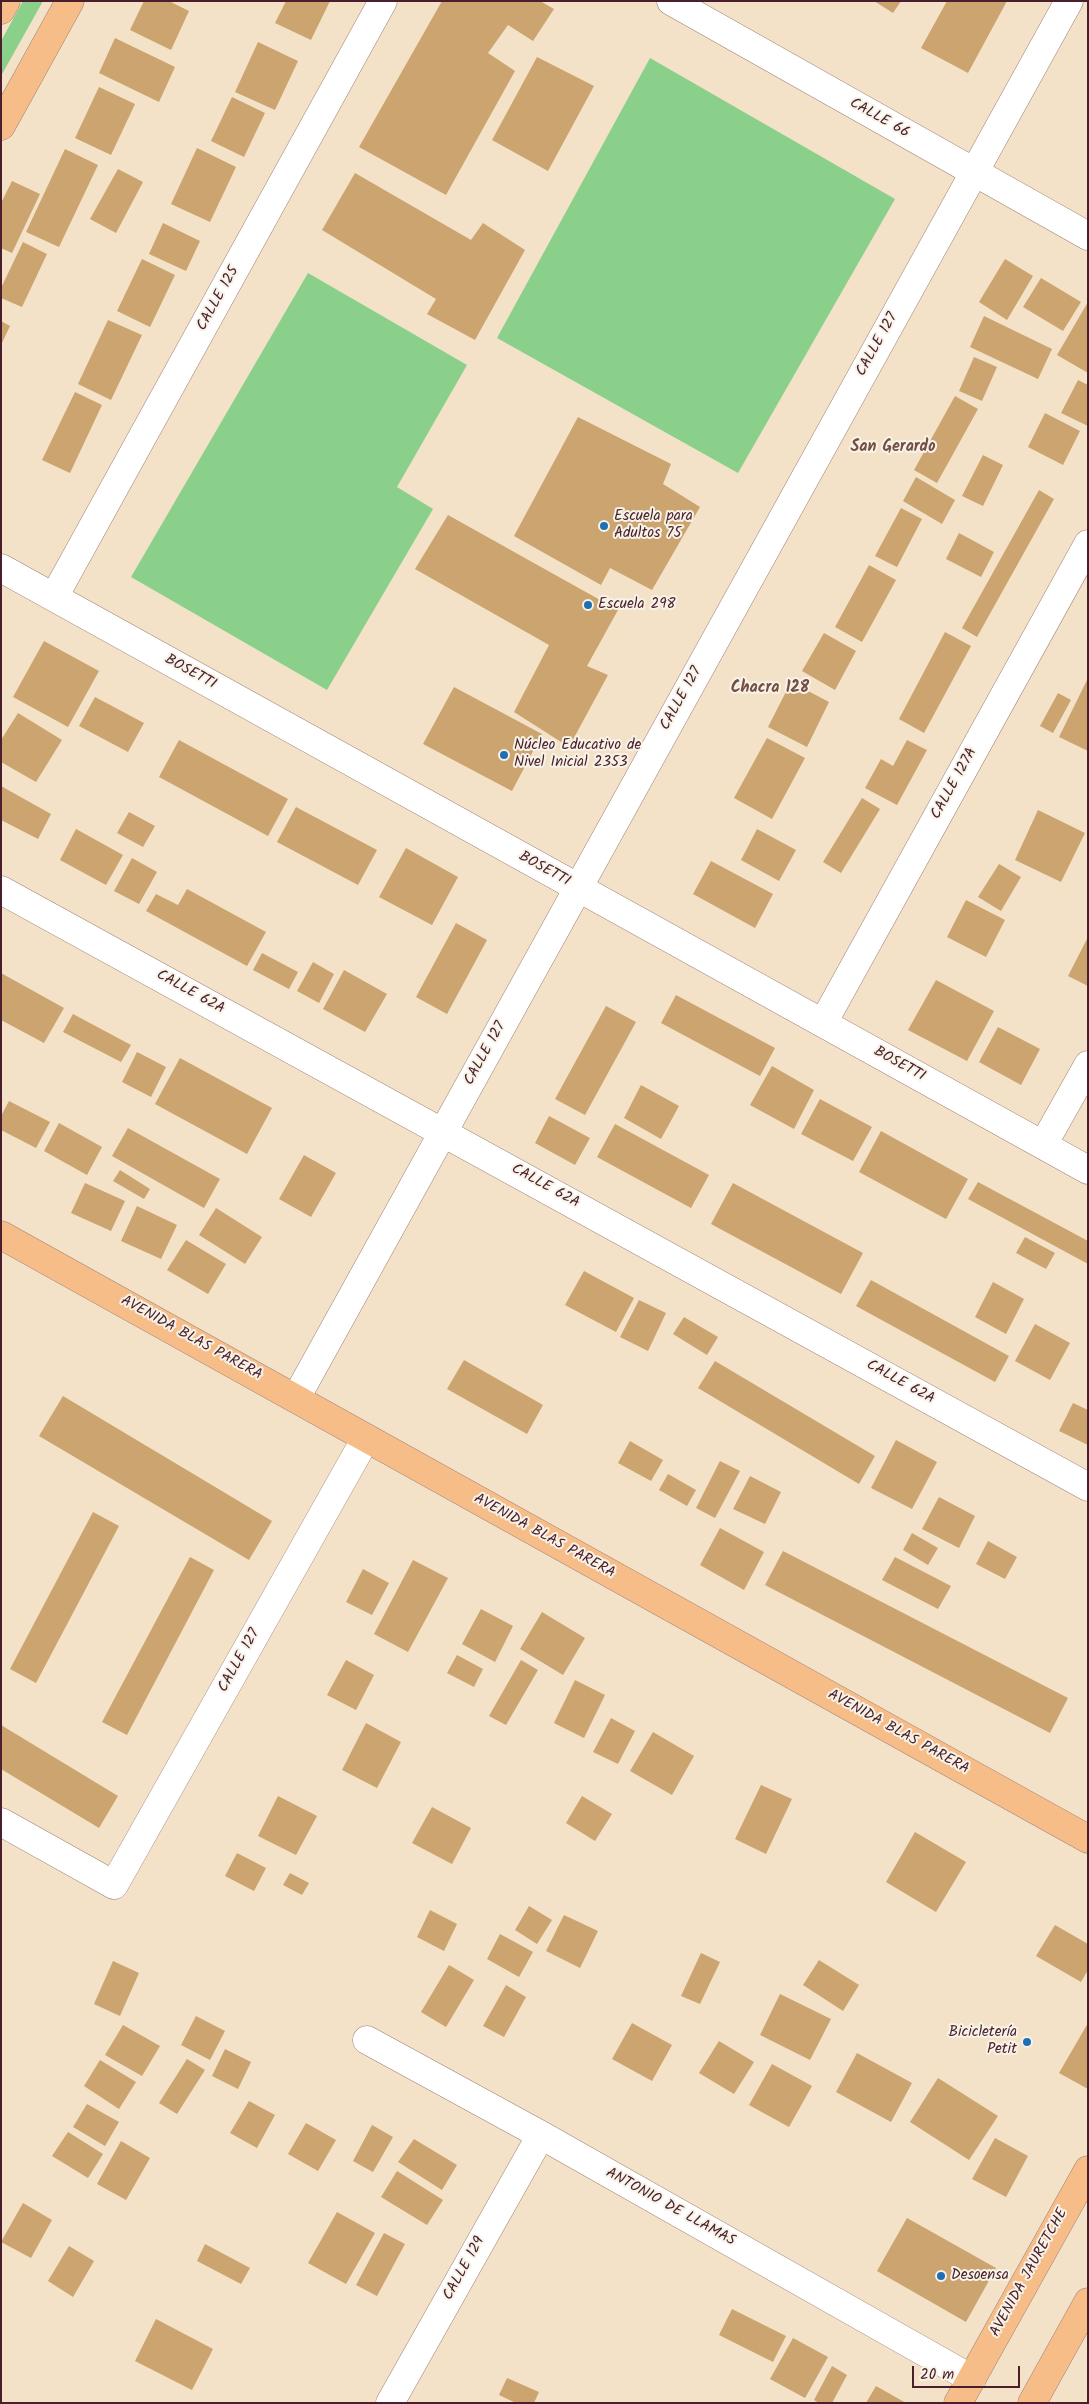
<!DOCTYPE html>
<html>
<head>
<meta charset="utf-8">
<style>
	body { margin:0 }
	#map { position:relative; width:1089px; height:2404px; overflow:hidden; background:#f3e2c7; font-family:Kalam,sans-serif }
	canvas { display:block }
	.frame { position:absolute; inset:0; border:2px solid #4a1f2b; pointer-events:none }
	.scale { position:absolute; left:912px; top:2366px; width:108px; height:22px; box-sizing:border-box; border:2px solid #4a1f2b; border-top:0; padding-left:6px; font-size:15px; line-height:18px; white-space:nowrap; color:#4a1f2b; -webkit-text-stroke:4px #f7f3e8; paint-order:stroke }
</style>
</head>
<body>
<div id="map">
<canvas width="1089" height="2404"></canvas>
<div class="frame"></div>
<div class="scale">20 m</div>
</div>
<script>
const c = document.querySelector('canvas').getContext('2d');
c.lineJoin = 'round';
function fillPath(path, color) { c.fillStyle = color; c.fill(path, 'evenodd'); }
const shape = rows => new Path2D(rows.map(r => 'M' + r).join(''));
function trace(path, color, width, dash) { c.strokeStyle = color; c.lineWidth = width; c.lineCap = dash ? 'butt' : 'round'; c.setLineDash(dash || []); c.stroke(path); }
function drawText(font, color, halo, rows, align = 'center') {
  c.font = font + ' Kalam,sans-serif'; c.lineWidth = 4; c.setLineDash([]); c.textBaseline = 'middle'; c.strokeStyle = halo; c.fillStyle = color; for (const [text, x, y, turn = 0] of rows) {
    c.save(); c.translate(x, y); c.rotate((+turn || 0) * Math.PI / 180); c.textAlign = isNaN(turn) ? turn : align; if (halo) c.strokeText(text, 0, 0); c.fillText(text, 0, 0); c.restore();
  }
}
fillPath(shape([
	[23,1,43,1,1,76,1,41],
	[650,58,895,199,738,473,497,338],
	[308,273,467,365,397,487,433,509,327,690,131,577]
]), '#8ad08a');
fillPath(shape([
	[144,1,169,1,189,11,171,50,130,30],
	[286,1,330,1,311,40,275,23],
	[442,1,540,1,554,9,533,41,508,25,488,53,515,71,446,195,359,147],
	[874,1,901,1,893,13],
	[947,1,1007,1,968,73,921,48],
	[115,38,175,67,159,102,99,73],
	[258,42,298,61,275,110,235,92],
	[537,57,594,86,548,171,492,140],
	[99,87,135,104,111,155,75,138],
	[232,97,265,113,244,157,211,141],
	[197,148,236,167,210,222,171,204],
	[65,149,98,165,59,247,26,232],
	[118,169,143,182,116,233,90,219],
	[355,173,471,240,483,223,525,250,475,340,427,314,436,299,322,230],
	[12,181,40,194,12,253,1,248,1,203],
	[163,223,200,241,186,271,149,254],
	[23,242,47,254,22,307,1,298,1,288],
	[142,259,175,275,150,327,117,311],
	[1005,259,1033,276,1007,320,979,302],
	[1041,278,1081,302,1063,331,1023,307],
	[1088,302,1088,373,1057,355],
	[984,316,1052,349,1038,379,970,347],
	[108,320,142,335,111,400,78,384],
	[1,321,10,326,1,345],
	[974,357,997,367,982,401,959,391],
	[1078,380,1088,385,1088,426,1061,413],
	[75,392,102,405,70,473,42,460],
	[955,396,978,409,937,483,914,470],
	[1045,413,1080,431,1063,465,1028,447],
	[578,417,671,464,663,484,700,507,652,590,610,568,601,585,514,536],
	[983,455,1003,465,983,506,962,496],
	[916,477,955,500,942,524,903,501],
	[1039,490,1054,499,977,637,962,628],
	[901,508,922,519,897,567,875,556],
	[448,515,618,610,587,666,608,675,569,747,514,712,549,645,415,569],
	[959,533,994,552,981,577,946,559],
	[869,565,896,580,862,642,835,627],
	[945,632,971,646,924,733,899,719],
	[824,633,856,651,835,690,802,671],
	[44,641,99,671,68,727,13,697],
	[1088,678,1088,751,1059,737],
	[791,682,829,702,807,747,768,727],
	[454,687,542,734,512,791,423,744],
	[1058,693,1071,700,1053,733,1040,726],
	[95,697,144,723,128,752,79,726],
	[18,713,62,740,36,782,1,762,1,740],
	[767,738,805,758,772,819,734,798],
	[179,740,288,799,268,836,159,777],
	[907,740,927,750,897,805,865,788,881,759,893,766],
	[1,786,51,814,38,839,1,820],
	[862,798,880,809,841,873,823,862],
	[296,807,377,850,358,885,277,842],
	[1038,810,1085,833,1061,882,1015,860],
	[129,812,155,826,143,847,117,833],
	[76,829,123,855,106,885,60,860],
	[757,829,796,850,779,881,741,860],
	[406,848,458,877,432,925,379,897],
	[132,858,157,872,139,904,114,891],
	[711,861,773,894,755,928,693,894],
	[999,864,1021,877,1001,911,978,897],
	[187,889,266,932,247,966,146,911,156,894,178,905],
	[966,900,1005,920,986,957,947,937],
	[456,923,487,940,447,1014,416,997],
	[1088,937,1088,986,1068,976],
	[262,953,298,972,289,989,253,970],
	[313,962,334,974,319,1003,297,991],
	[344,970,387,994,365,1032,323,1009],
	[1,973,64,1008,44,1043,1,1020],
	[936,980,994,1011,967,1061,908,1030],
	[676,995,775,1048,760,1076,661,1023],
	[606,1006,636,1022,585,1115,555,1099],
	[73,1014,131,1045,121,1062,63,1032],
	[998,1027,1040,1049,1021,1085,979,1062],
	[137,1052,166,1067,151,1097,122,1082],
	[180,1058,272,1108,247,1154,155,1104],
	[772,1066,814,1090,794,1129,750,1105],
	[641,1085,679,1106,661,1139,624,1118],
	[820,1099,872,1127,853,1161,801,1134],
	[9,1101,50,1122,36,1148,1,1130,1,1116],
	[549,1116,590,1138,575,1165,535,1143],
	[59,1123,102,1147,87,1175,44,1151],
	[615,1124,709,1175,691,1208,597,1157],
	[128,1128,220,1179,204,1208,112,1156],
	[881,1131,968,1179,946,1219,859,1172],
	[304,1155,336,1173,311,1217,279,1199],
	[120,1170,150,1189,144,1199,113,1181],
	[978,1182,1088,1241,1088,1264,968,1199],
	[85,1183,125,1201,111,1231,71,1213],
	[733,1183,863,1253,841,1294,711,1224],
	[137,1206,177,1225,161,1259,121,1241],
	[216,1208,262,1237,245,1264,199,1235],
	[1025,1237,1055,1253,1046,1269,1016,1253],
	[186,1240,226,1264,208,1294,167,1270],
	[584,1271,634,1298,616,1332,565,1305],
	[871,1280,1009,1356,995,1382,856,1306],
	[993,1282,1024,1299,1006,1334,975,1317],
	[639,1300,666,1313,648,1351,620,1337],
	[684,1317,718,1337,707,1355,673,1334],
	[1035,1324,1070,1343,1050,1380,1015,1361],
	[464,1360,543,1405,527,1434,447,1389],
	[715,1361,875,1456,859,1484,698,1388],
	[63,1396,272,1521,249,1560,39,1436],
	[1073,1403,1088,1410,1088,1445,1059,1431],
	[896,1440,937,1462,912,1509,871,1488],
	[630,1441,663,1460,651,1481,618,1463],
	[720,1461,740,1471,715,1518,696,1508],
	[668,1474,696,1490,687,1506,659,1490],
	[750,1476,781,1492,765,1524,733,1509],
	[939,1497,975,1516,959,1548,922,1529],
	[93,1512,119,1526,36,1683,10,1669],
	[720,1528,764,1552,744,1590,700,1565],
	[912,1533,938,1548,928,1565,903,1550],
	[988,1541,1017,1557,1005,1579,976,1564],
	[783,1551,1068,1698,1050,1733,765,1585],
	[190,1557,214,1570,127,1735,102,1722],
	[895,1557,951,1586,938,1609,882,1580],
	[413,1560,448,1578,408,1652,374,1634],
	[363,1569,389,1583,372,1615,346,1602],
	[481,1609,513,1626,495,1662,462,1644],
	[542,1612,585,1638,563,1675,520,1649],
	[457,1655,483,1669,474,1687,447,1673],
	[346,1660,374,1675,356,1710,327,1695],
	[521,1660,538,1670,506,1725,489,1716],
	[575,1680,605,1695,584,1738,554,1723],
	[611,1718,635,1731,618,1764,593,1752],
	[366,1723,401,1742,377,1788,342,1770],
	[1,1725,118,1796,99,1828,1,1769],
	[653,1732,694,1756,672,1795,630,1771],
	[761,1785,792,1799,766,1854,735,1839],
	[278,1796,317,1816,296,1855,258,1836],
	[582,1796,612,1814,595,1841,566,1823],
	[432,1807,471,1828,452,1864,412,1843],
	[915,1832,966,1862,936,1912,886,1882],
	[237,1853,266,1868,254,1891,225,1876],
	[290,1873,309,1883,302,1895,283,1885],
	[529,1906,552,1920,537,1944,515,1930],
	[430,1910,457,1924,444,1951,417,1937],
	[564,1915,598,1931,580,1968,546,1951],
	[1055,1925,1088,1944,1088,1970,1081,1982,1036,1956],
	[500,1934,533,1952,519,1977,487,1959],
	[701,1953,720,1962,700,2004,681,1996],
	[819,1960,859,1985,843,2011,803,1985],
	[113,1961,139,1973,120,2016,94,2004],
	[449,1965,474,1980,446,2027,421,2012],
	[506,1985,526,1997,504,2037,483,2026],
	[780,1994,831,2019,810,2060,760,2035],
	[196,2016,225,2031,210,2060,181,2045],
	[632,2023,672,2045,652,2081,612,2059],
	[1088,2023,1088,2089,1059,2073],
	[123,2025,160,2046,142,2076,105,2055],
	[719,2041,754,2062,734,2094,699,2073],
	[225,2049,251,2062,238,2089,212,2076],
	[857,2053,912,2083,891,2122,836,2092],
	[187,2059,205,2070,177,2114,159,2103],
	[100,2060,136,2082,119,2109,84,2086],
	[772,2064,812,2086,789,2127,749,2105],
	[938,2078,998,2116,969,2160,910,2122],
	[249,2101,275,2115,257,2148,230,2133],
	[87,2104,119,2122,105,2146,73,2127],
	[306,2123,336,2140,318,2171,288,2154],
	[372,2125,393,2137,373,2172,353,2161],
	[68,2132,103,2154,88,2178,52,2156],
	[995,2138,1028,2156,1006,2197,972,2179],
	[414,2139,457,2165,442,2190,398,2162],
	[121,2141,150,2158,126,2200,97,2184],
	[397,2171,443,2200,427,2225,381,2197],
	[23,2203,52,2220,31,2258,1,2242],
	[337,2212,375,2233,346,2284,308,2263],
	[907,2218,996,2268,966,2322,877,2271],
	[384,2233,405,2244,377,2296,356,2285],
	[205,2244,250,2268,241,2284,197,2261],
	[69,2246,94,2261,73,2297,48,2281],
	[732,2309,786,2336,773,2362,719,2335],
	[156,2319,213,2349,192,2390,135,2361],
	[793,2338,828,2357,805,2398,770,2379],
	[832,2366,847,2375,832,2403,819,2403,814,2400],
	[507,2378,539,2392,534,2403,516,2403,499,2395],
	[876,2386,906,2403,866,2403]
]), '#cba46f');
const minor = shape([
	[671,1,1088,236],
	[1,568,1088,1170],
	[54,597,383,1],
	[1,890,1088,1487],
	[823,1023,1088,544],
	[1043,1145,1088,1065],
	[296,1398,1069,1],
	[1,1822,114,1885,366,1438],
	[367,2040,541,2135,972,2379],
	[390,2403,541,2135]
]);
const major = shape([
	[1,10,6,1],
	[1,126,70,1],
	[1,1235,1088,1839],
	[958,2403,1088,2170],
	[1032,2403,1088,2302]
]);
trace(minor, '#9e8079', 29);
trace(major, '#9e8079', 29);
trace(minor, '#fff', 28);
trace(major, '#f7bd88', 28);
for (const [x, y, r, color] of [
	[604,526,5,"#1f6fb2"],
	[588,605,5,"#1f6fb2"],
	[504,755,5,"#1f6fb2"],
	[1027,2042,5,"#1f6fb2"],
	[941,2276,5,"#1f6fb2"]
]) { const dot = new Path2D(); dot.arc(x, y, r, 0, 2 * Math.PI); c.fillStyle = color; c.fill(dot); trace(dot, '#f7f3e8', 2); }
drawText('15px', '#4a1f2b', '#f7f3e8', [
	["CALLE 66",879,119,29],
	["CALLE 125",219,299,-61],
	["CALLE 127",878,345,-61],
	["BOSETTI",190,673,29],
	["CALLE 127",682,699,-61],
	["CALLE 127A",955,784,-61],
	["BOSETTI",544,870,29],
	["CALLE 62A",190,993,29],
	["CALLE 127",486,1054,-61],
	["BOSETTI",899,1065,29],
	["CALLE 62A",545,1187,29],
	["AVENIDA BLAS PARERA",191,1339,29],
	["CALLE 62A",900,1383,29],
	["AVENIDA BLAS PARERA",544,1537,29],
	["CALLE 127",240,1661,-61],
	["AVENIDA BLAS PARERA",898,1733,29],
	["ANTONIO DE LLAMAS",670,2208,29],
	["CALLE 129",465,2269,-61],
	["AVENIDA JAURETCHE",1030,2273,-61]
]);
drawText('15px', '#4a1f2b', '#f7f3e8', [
	["Escuela para",614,517],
	["Adultos 75",614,534],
	["Escuela 298",598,605],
	["Núcleo Educativo de",514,746],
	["Nivel Inicial 2353",514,763],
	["Bicicletería",1017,2033,"right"],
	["Petit",1017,2050,"right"],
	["Desoensa",951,2276]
], 'left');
drawText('bold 16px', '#774e43', '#f7f3e8', [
	["San Gerardo",893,448],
	["Chacra 128",770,689]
]);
</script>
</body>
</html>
